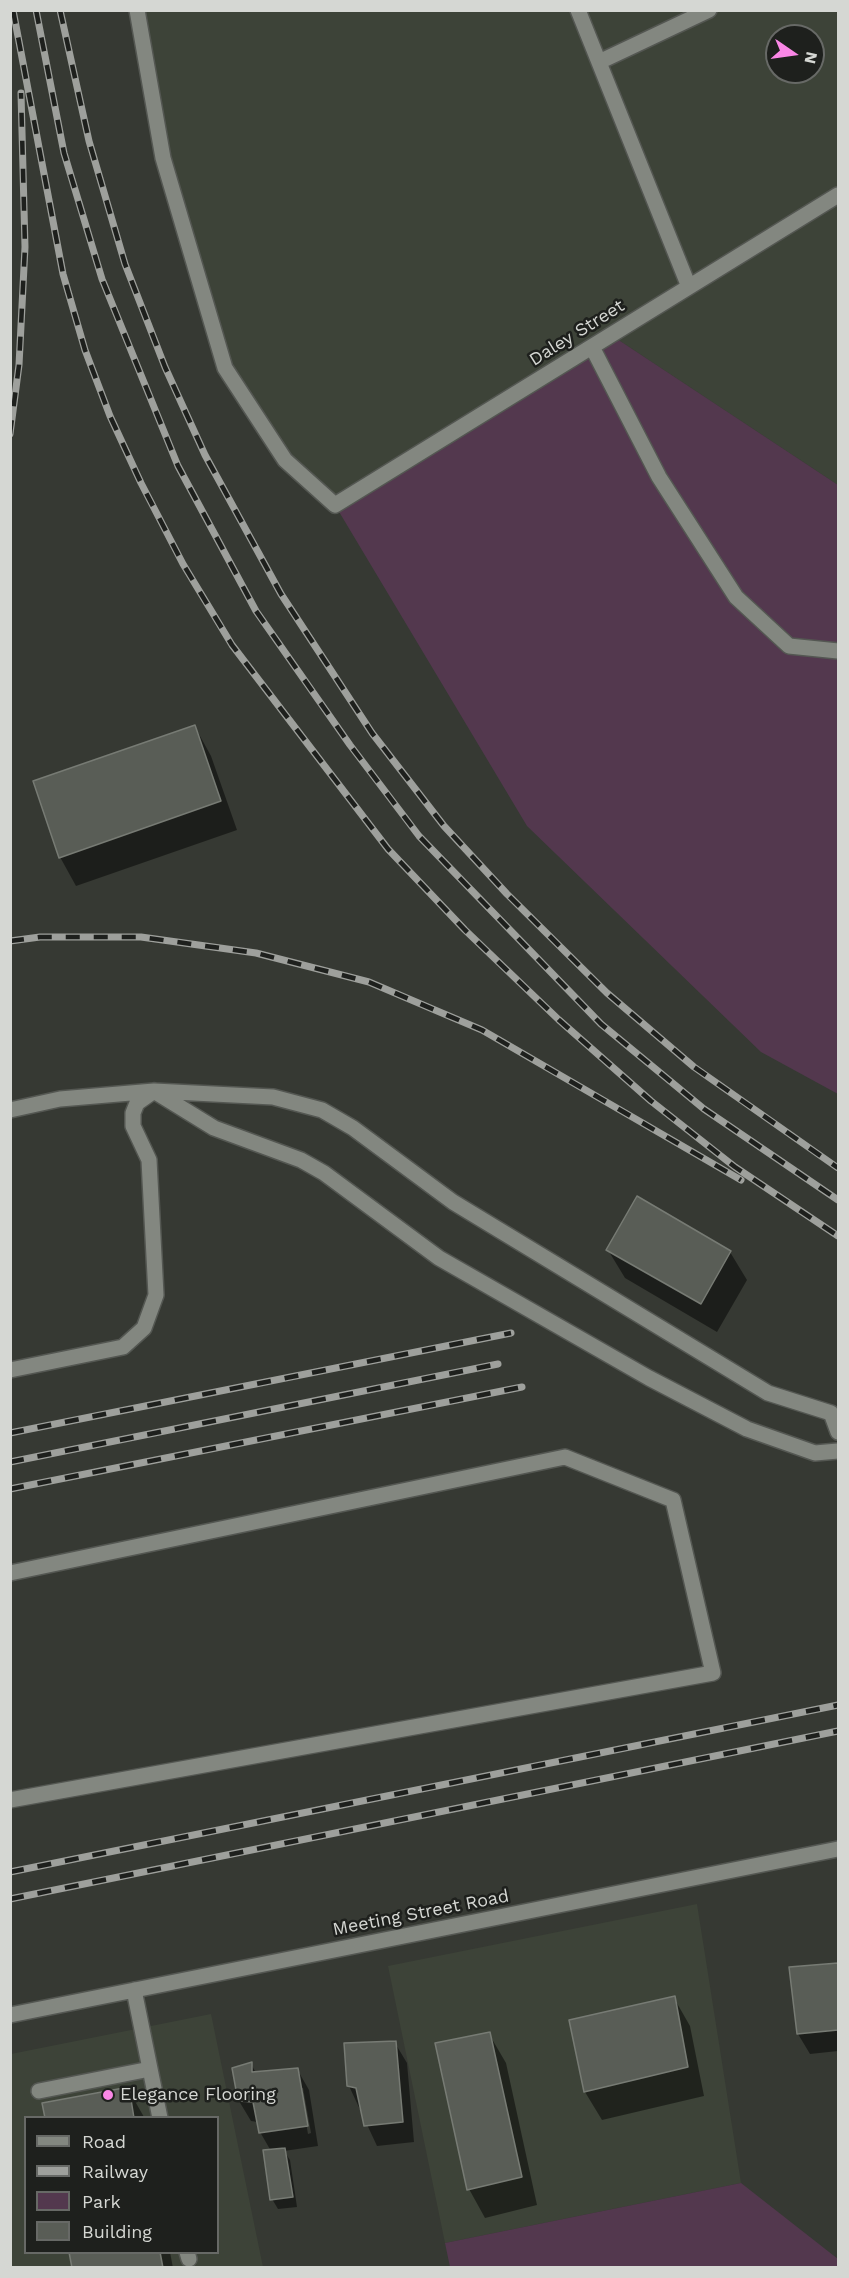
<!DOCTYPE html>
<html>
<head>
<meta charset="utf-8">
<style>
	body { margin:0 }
	#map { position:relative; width:849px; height:2278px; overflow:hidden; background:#363933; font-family:"Work Sans",sans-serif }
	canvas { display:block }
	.frame { position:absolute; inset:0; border:12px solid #d5d7d3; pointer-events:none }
	.legend { position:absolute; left:24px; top:2116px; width:195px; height:138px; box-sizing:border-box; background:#1e201d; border:2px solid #676966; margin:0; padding:8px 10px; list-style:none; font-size:18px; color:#d5d7d3 }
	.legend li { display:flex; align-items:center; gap:12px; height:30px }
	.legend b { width:30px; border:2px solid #676966 }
	.north { position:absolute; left:765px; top:24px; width:60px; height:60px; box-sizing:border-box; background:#1e201d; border:2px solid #676966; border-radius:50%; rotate:103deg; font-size:16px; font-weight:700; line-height:24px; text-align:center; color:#d5d7d3 }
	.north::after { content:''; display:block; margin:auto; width:21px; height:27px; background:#fa87e6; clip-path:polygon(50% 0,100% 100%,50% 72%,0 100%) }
</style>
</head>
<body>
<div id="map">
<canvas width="849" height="2278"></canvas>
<div class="frame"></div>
<ul class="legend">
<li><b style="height:8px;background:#838780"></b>Road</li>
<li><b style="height:8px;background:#9ea09c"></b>Railway</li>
<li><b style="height:16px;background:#53384e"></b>Park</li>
<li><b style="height:16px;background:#595d56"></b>Building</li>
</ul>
<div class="north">N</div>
</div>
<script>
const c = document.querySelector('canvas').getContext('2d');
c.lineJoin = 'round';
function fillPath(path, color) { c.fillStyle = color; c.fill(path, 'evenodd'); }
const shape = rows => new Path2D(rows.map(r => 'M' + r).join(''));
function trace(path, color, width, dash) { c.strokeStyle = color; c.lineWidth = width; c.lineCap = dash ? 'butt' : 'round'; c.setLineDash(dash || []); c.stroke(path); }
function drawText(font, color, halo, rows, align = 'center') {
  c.font = font + ' "Work Sans",sans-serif'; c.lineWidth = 5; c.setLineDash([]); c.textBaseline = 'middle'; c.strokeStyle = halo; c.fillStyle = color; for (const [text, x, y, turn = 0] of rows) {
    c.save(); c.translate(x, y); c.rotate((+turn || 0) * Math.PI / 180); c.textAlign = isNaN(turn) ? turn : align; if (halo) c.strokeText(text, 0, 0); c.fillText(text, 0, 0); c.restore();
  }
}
fillPath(shape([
	[137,11,838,11,838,485,611,335,335,505,285,460,225,368,163,158],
	[777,36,813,36,813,72,777,72],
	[697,1904,741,2183,445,2243,388,1966],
	[211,2014,263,2267,11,2268,11,2054],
	[26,2118,218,2118,218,2252,26,2252]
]), '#3d4338');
fillPath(shape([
	[611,335,838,485,838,1094,761,1052,527,826,335,505],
	[741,2183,838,2259,838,2267,450,2267,445,2243]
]), '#53384e');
fillPath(shape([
	[195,727,211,756,237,830,76,886,60,857],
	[608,1250,730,1252,747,1280,717,1332,625,1278],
	[838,1964,838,2051,810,2054,798,2034,791,1968],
	[674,1998,690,2026,704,2096,602,2120,585,2092],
	[489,2034,506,2063,537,2205,485,2218,469,2189],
	[395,2043,407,2063,414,2142,377,2146,349,2086],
	[251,2064,256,2073,297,2069,309,2090,318,2146,284,2151,290,2160,297,2207,278,2209,272,2199,271,2151,260,2132,258,2122,251,2121,239,2101],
	[300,2088,303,2088,311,2133,308,2134],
	[128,2089,144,2117,46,2118],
	[71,2252,170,2252,173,2268,74,2268]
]), '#0007');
const building = shape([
	[195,725,221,801,59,858,33,781,195,725],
	[637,1196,731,1251,701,1304,606,1250,637,1196],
	[838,1963,838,2030,797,2034,789,1967,838,1963],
	[675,1996,688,2067,584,2092,569,2020,675,1996],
	[490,2032,522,2177,467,2190,435,2043,490,2032],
	[396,2041,403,2122,364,2126,356,2088,347,2086,344,2043,396,2041],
	[252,2062,252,2072,298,2068,308,2126,259,2133,253,2102,238,2101,232,2068,252,2062],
	[129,2087,134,2118,45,2118,42,2103,129,2087],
	[285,2148,293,2197,270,2200,263,2150,285,2148],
	[69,2252,160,2252,163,2268,72,2268,69,2252]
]);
fillPath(building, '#595d56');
trace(building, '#777b74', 1.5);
const minor = shape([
	[137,10,163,158,225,368,285,460,335,505,838,195],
	[578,10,689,287],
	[599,62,709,10],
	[592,347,659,477,736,597,789,646,838,651],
	[10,1110,60,1099,154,1091,273,1097,322,1110,353,1128,453,1202,768,1393,831,1413,838,1432],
	[10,1370,123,1347,144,1328,156,1295,149,1160,133,1126,133,1113,137,1103,154,1091,214,1128,301,1160,324,1173,439,1258,649,1378,747,1429,815,1453,838,1451],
	[10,1573,565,1457,673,1500,713,1673,10,1800],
	[134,1990,160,2118],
	[10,2015,838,1849],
	[39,2091,150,2069],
	[187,2252,189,2259]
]);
trace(minor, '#545752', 18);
trace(minor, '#838780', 15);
const rail = shape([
	[13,10,63,274,85,350,110,416,141,483,183,564,232,645,388,849,465,930,559,1020,651,1101,735,1167,838,1236],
	[36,10,64,153,102,279,178,466,256,611,350,745,419,836,601,1024,704,1109,838,1200],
	[60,10,89,141,125,264,165,367,205,455,281,594,372,733,444,826,507,894,607,993,694,1067,838,1168],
	[10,434,19,365,25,247,21,93],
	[10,941,40,937,141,937,256,953,369,982,482,1030,741,1180],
	[10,1433,511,1333],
	[10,1462,498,1364],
	[10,1489,522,1387],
	[10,1872,838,1705],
	[10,1899,838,1731]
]);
trace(rail, '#9ea09c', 7);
trace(rail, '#1e201d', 4.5, [14]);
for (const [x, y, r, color] of [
	[108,2095,6,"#fa87e6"]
]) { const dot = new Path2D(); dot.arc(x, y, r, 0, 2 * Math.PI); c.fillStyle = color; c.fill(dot); trace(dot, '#1e201d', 2); }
drawText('18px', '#d5d7d3', '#1e201d', [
	["Daley Street",577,333,-32],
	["Meeting Street Road",421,1913,-11]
]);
drawText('18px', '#d5d7d3', '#1e201d', [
	["Elegance Flooring",120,2095]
], 'left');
</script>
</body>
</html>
